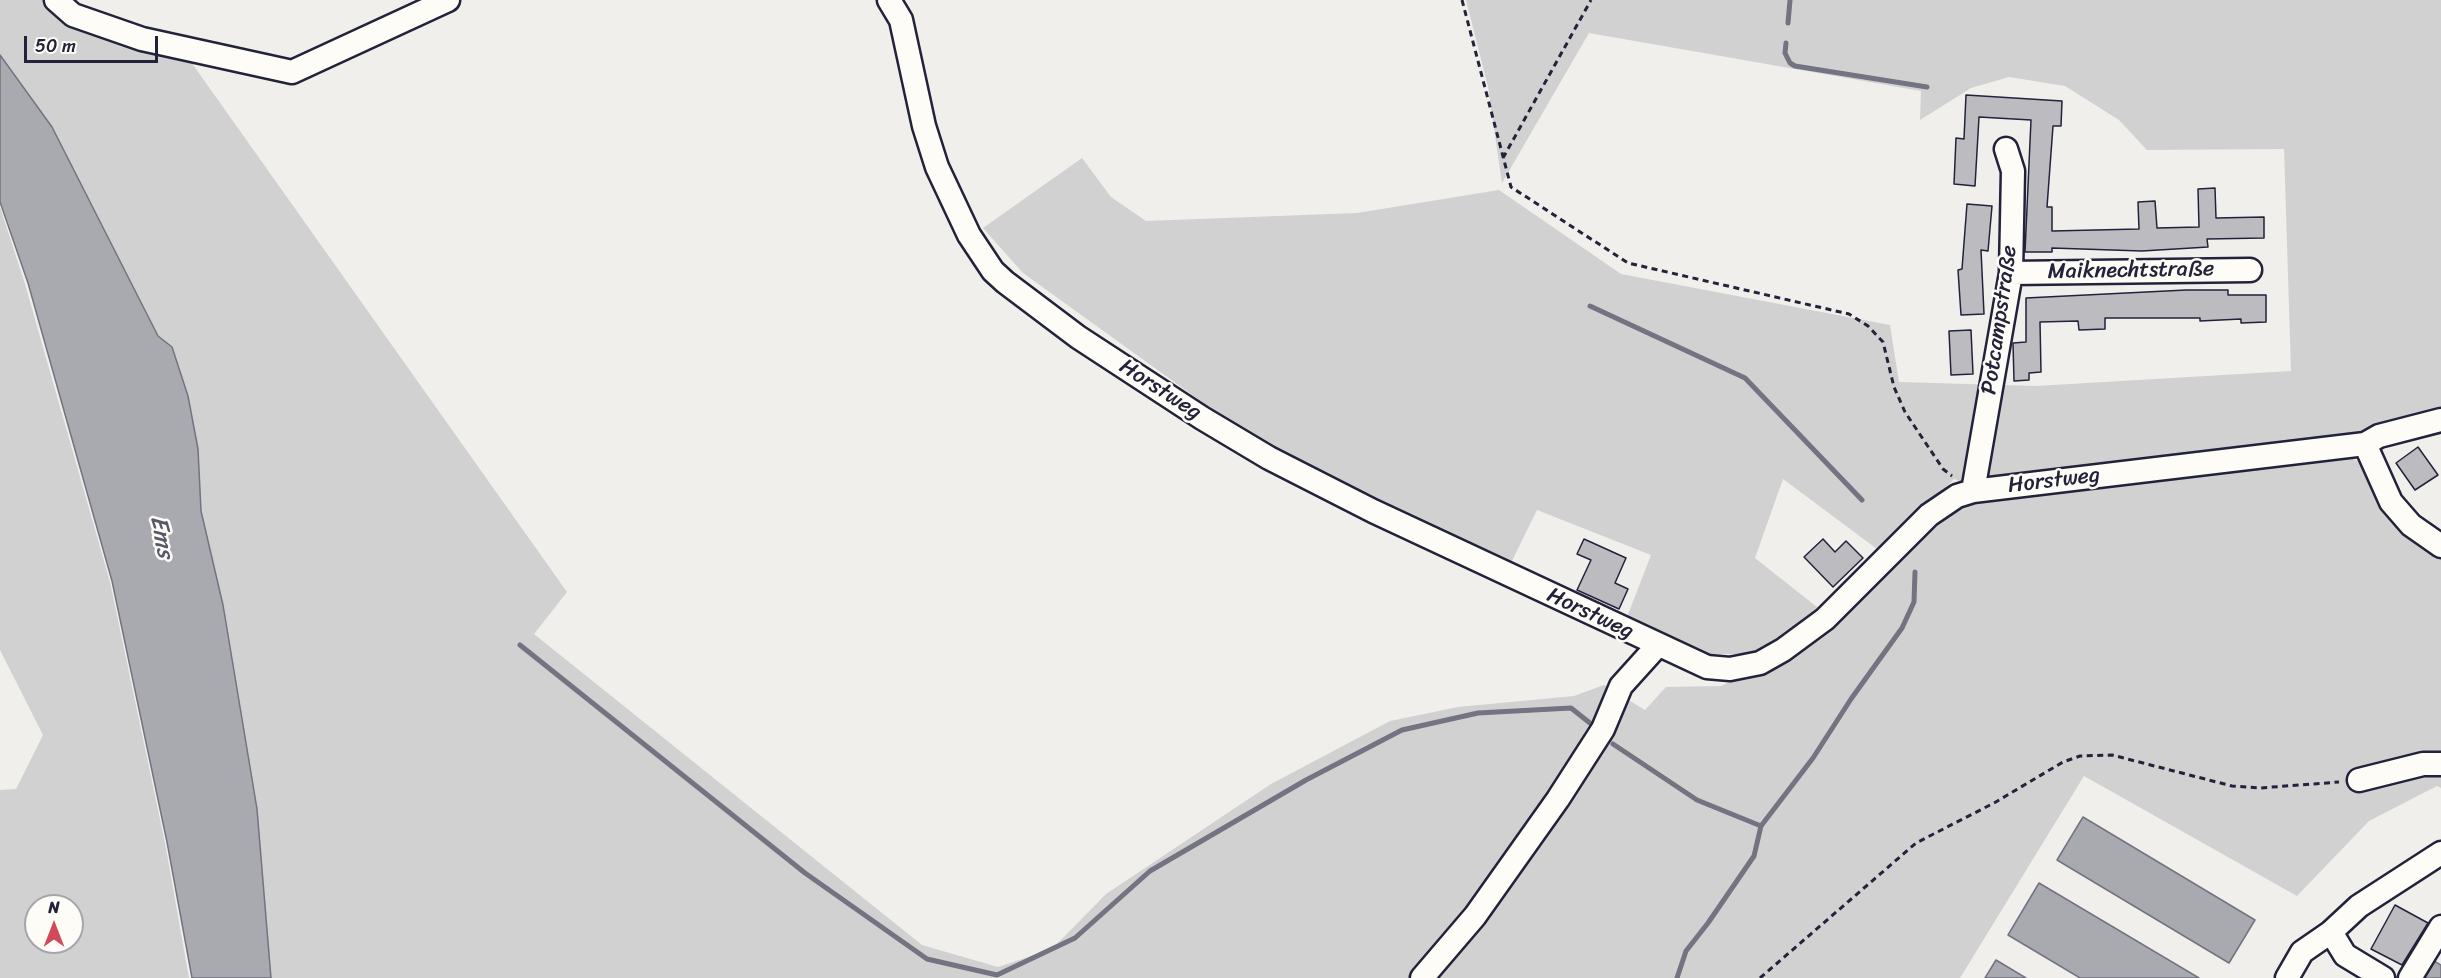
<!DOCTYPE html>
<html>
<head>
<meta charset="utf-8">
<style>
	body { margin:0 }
	#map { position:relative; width:2441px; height:978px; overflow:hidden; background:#f0efec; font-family:Sriracha,sans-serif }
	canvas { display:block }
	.north { position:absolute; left:24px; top:894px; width:60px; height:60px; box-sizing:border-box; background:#fdfcf7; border:2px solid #a5a5ac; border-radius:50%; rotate:0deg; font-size:16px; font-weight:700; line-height:24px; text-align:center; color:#22223b }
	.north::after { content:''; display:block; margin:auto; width:21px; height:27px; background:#d1495b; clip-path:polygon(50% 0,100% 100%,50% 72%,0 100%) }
	.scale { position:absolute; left:24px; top:36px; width:134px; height:27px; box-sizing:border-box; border:3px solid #22223b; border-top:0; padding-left:8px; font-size:18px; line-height:21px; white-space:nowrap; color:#22223b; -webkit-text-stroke:4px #fdfcf7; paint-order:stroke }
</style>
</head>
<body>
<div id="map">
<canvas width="2441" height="978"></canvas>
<div class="north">N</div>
<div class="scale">50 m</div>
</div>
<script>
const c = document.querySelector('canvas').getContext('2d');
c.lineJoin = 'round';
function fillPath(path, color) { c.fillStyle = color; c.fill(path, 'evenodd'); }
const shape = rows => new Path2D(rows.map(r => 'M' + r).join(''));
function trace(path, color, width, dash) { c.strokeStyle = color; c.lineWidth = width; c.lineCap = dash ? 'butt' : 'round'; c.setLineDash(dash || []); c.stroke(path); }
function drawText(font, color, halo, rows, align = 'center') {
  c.font = font + ' Sriracha,sans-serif'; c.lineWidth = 5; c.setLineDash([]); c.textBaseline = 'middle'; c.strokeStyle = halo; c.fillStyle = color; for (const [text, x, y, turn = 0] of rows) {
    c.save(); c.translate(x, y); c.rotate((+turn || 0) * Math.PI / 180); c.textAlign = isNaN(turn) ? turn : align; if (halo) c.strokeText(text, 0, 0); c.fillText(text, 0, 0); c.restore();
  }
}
fillPath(shape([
	[0,0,48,0,84,33,184,52,567,592,534,634,922,945,998,967,1052,949,1106,894,1271,784,1390,721,1458,707,1574,696,1604,685,1645,710,1666,687,1721,686,1754,671,1750,654,1708,654,1627,617,1651,555,1537,510,1509,567,1327,477,1220,415,1023,273,983,228,1082,158,1111,197,1146,221,1357,213,1499,190,1621,274,1890,325,1899,382,2036,386,2291,371,2284,149,2147,150,2119,120,2065,86,2009,77,1971,88,1920,120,1921,91,1589,33,1502,183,1488,87,1466,0,2441,0,2441,413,2363,435,1975,487,1954,479,1882,552,1924,538,1965,502,2344,454,2361,463,2441,552,2441,788,2437,786,2369,821,2297,896,2084,776,1960,978,271,978,257,809,223,605,201,511,198,449,184,382,172,347,158,336,52,127,0,55],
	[1783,479,1881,552,1822,611,1755,558],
	[0,207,25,284,110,582,165,843,189,978,0,978,0,790,16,789,43,735,0,650],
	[36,906,72,906,72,942,36,942]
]), '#d2d1d1');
const water = shape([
	[0,55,52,127,158,336,172,347,188,396,198,449,201,511,223,605,257,809,271,978,192,978,167,842,112,581,28,283,0,202,0,55],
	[2083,817,2255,920,2229,963,2057,860,2083,817],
	[2039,883,2199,978,2080,978,2008,935,2039,883],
	[2429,958,2441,965,2441,978,2419,978,2429,958],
	[1996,960,2026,978,1985,978,1996,960]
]);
fillPath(water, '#a9a9b0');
trace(water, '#737381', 1.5);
trace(shape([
	[1788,23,1790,0],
	[1786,43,1785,53,1790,63,1795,66,1927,87],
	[1590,306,1745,378,1862,500],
	[520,645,805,873,927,959,997,975,1075,938,1150,871,1306,780,1402,730,1478,713,1571,708,1595,727],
	[1613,744,1697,800,1761,826],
	[1677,978,1686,951,1708,923,1754,856,1761,826,1813,758,1851,699,1902,628,1914,602,1915,572]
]), '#737381', 5);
const building = shape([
	[1966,95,2062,101,2061,126,2053,126,2047,207,2052,207,2052,231,2139,229,2138,202,2155,201,2157,228,2199,227,2198,189,2215,188,2216,218,2264,217,2264,238,2207,239,2208,247,2142,251,2052,248,2052,252,2025,252,2031,120,1979,117,1975,186,1954,184,1956,138,1964,139,1966,95],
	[1967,204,1992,206,1988,251,1981,250,1984,314,1961,315,1958,270,1962,269,1967,204],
	[2186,290,2228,290,2228,295,2266,295,2266,322,2241,323,2241,319,2200,321,2200,318,2105,318,2105,329,2079,330,2078,321,2040,322,2041,372,2029,373,2029,380,2014,381,2013,343,2026,342,2026,298,2186,290],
	[1971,330,1973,374,1951,375,1949,331,1971,330],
	[2418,447,2438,475,2415,490,2396,463,2418,447],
	[1584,539,1626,558,1615,583,1628,589,1619,609,1577,590,1591,560,1577,554,1584,539],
	[1823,539,1835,552,1846,541,1863,558,1833,587,1804,557,1823,539],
	[2395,905,2428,923,2402,965,2371,949,2395,905]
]);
fillPath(building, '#bcbcc0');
trace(building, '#22223b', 1.5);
const minor = shape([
	[56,0,73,15,142,39,292,72,448,0],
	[889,0,901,20,924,126,937,167,969,235,993,271,1005,282,1078,337,1202,418,1269,458,1373,511,1707,667,1730,669,1760,663,1783,650,1825,619,1929,515,1957,496,1973,491,2365,444,2379,436,2441,420],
	[2011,273,2250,270],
	[2365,444,2391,502,2411,525,2441,546],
	[1973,491,2011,273,2013,171,2006,149],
	[2359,780,2423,764,2441,764],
	[2331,932,2345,955,2383,978],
	[1422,978,1475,916,1558,799,1603,729,1621,686,1658,645],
	[2287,978,2302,952,2331,932,2359,906,2441,853],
	[2410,978,2441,927]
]);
trace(minor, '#22223b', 27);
trace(shape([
	[1462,0,1511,187,1628,263,1849,314,1868,326,1883,342,1894,387,1905,412,1943,469,1952,476],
	[1503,158,1591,0],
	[1760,978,1916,843,1994,803,2063,762,2080,756,2112,755,2232,786,2260,788,2339,782]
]), '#22223b', 3, [6, 4.5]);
trace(minor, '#fdfcf7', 22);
drawText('22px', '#22223b', '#fdfcf7', [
	["Maiknechtstraße",2131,271,-1],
	["Potcampstraße",2000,320,-82],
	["Horstweg",1160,390,33],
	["Horstweg",2054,481,-7],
	["Horstweg",1590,614,25]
]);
drawText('italic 24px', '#58586a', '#fdfcf7', [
	["Ems",161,537,79]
]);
</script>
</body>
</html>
